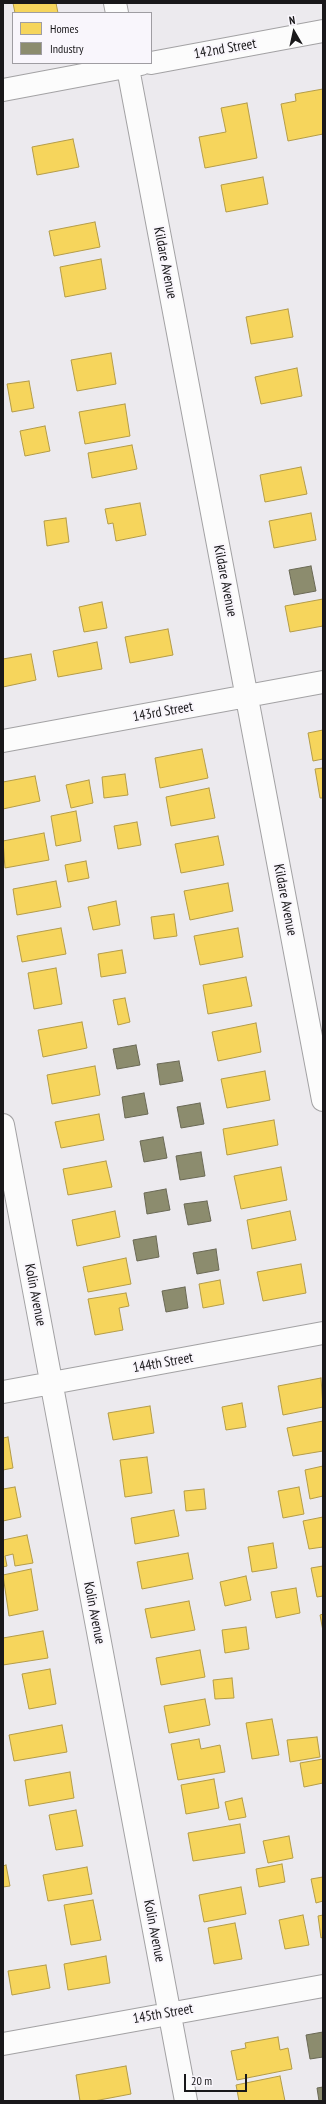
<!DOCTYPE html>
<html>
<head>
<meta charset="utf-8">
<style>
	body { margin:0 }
	#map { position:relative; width:326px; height:2104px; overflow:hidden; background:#eceaee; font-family:"PT Sans Narrow",sans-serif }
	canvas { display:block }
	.frame { position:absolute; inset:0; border:4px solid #19181a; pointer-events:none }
	.legend { position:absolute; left:12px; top:12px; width:140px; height:52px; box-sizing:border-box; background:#f9f6fc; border:1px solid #9f9da2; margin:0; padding:5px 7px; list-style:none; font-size:12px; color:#19181a }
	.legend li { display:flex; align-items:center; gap:8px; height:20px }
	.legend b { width:20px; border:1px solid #9f9da2 }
	.north { position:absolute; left:274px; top:12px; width:40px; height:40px; -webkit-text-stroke:3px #f9f6fc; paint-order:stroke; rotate:351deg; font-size:11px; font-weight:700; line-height:16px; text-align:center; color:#19181a }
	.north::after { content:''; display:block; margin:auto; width:14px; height:18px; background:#19181a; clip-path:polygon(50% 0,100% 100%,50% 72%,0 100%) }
	.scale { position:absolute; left:184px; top:2074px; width:63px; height:18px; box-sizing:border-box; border:2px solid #19181a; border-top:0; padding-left:5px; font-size:12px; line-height:14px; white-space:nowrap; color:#19181a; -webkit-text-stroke:3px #f9f6fc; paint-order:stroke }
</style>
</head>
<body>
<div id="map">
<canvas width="326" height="2104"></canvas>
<div class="frame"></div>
<ul class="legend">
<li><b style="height:11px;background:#f6d55c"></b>Homes</li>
<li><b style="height:11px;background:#8c8c6e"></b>Industry</li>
</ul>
<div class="north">N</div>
<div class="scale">20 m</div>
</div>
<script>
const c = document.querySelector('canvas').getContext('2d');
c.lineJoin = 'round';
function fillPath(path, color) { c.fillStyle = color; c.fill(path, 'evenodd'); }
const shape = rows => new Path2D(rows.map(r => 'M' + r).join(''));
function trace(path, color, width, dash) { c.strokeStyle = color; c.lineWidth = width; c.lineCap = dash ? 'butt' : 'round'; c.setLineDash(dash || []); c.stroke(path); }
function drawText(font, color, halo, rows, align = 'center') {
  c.font = font + ' "PT Sans Narrow",sans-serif'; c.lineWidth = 4; c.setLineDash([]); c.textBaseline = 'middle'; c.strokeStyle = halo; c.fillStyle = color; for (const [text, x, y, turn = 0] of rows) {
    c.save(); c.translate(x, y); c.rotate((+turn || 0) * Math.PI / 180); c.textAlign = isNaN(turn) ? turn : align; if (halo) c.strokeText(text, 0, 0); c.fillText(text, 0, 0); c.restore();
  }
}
const homes = shape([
	[13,3,56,3,58,13,15,13,13,3],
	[323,89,323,134,288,141,281,104,296,101,295,94,323,89],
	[247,103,257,158,205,168,199,137,226,132,221,108,247,103],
	[73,139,79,167,37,175,32,147,73,139],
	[263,177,268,204,226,212,221,185,263,177],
	[95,222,100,247,54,256,49,231,95,222],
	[101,259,106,289,65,297,60,267,101,259],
	[288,309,293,337,251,344,246,317,288,309],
	[111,353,116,384,77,391,71,360,111,353],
	[297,368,302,396,261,404,255,377,297,368],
	[29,381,34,408,12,412,7,384,29,381],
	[125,404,130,436,85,444,79,412,125,404],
	[45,426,50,451,25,456,20,431,45,426],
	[132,445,137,469,92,478,88,453,132,445],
	[301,467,307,494,265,502,260,475,301,467],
	[140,503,146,535,116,541,113,523,108,524,105,509,140,503],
	[311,513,316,540,274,548,269,521,311,513],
	[66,518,69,542,47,546,44,521,66,518],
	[323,599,323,626,290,632,285,606,323,599],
	[102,602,107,628,84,632,79,607,102,602],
	[168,629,173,655,130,663,125,637,168,629],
	[97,642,102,669,58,677,53,651,97,642],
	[31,654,36,680,3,687,3,659,31,654],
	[323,730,323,759,313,761,308,733,323,730],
	[202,749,208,778,160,788,155,758,202,749],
	[323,768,323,798,320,798,315,769,323,768],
	[125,774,128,795,104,798,102,777,125,774],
	[35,776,40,801,3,809,3,782,35,776],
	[89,780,93,803,71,808,66,785,89,780],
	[209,788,215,818,171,826,166,797,209,788],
	[76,811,81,841,56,846,51,816,76,811],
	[137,822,141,845,118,849,114,826,137,822],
	[44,833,49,860,5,868,3,841,44,833],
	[218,836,224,865,181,873,175,844,218,836],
	[86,861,89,878,68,882,65,865,86,861],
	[56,881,61,907,17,915,13,889,56,881],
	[228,883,233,911,190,920,184,891,228,883],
	[116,901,120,925,93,930,88,907,116,901],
	[174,914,177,936,154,939,151,917,174,914],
	[61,928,66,954,22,962,17,936,61,928],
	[238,928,243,957,200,965,194,936,238,928],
	[122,950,126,973,101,977,98,954,122,950],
	[56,968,62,1004,34,1009,28,973,56,968],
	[246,977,252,1006,208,1014,203,985,246,977],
	[125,998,130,1022,118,1025,113,1000,125,998],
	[82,1022,87,1048,43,1057,38,1030,82,1022],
	[256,1023,261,1052,218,1061,212,1032,256,1023],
	[95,1066,100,1095,52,1104,47,1075,95,1066],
	[265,1071,270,1100,227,1108,221,1079,265,1071],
	[99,1114,104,1140,61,1148,55,1122,99,1114],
	[274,1120,278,1145,227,1155,223,1129,274,1120],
	[106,1161,112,1187,68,1195,63,1169,106,1161],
	[281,1167,287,1200,241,1209,234,1176,281,1167],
	[115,1211,120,1237,77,1246,72,1220,115,1211],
	[290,1211,296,1240,252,1249,247,1220,290,1211],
	[126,1258,131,1284,88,1292,83,1267,126,1258],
	[301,1264,306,1293,263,1301,257,1272,301,1264],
	[220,1280,224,1304,203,1308,199,1284,220,1280],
	[126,1293,129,1306,119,1308,123,1330,95,1335,88,1299,126,1293],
	[321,1378,323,1407,283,1415,278,1386,321,1378],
	[242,1403,246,1427,226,1430,222,1407,242,1403],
	[150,1406,154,1433,113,1440,108,1413,150,1406],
	[323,1421,323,1451,293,1456,287,1428,323,1421],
	[8,1437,13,1468,3,1470,3,1438,8,1437],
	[147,1457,152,1493,125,1497,120,1460,147,1457],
	[323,1466,323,1496,310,1499,305,1470,323,1466],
	[15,1487,21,1517,3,1521,3,1489,15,1487],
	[299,1487,304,1514,283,1518,278,1491,299,1487],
	[204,1489,206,1509,186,1511,184,1491,204,1489],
	[174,1510,179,1536,135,1544,131,1518,174,1510],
	[323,1517,323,1547,309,1549,303,1521,323,1517],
	[27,1535,33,1563,15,1566,13,1554,5,1556,7,1566,3,1567,3,1540,27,1535],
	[273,1543,277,1568,252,1572,248,1547,273,1543],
	[188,1553,193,1579,142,1589,137,1562,188,1553],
	[323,1566,323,1596,317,1597,311,1568,323,1566],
	[31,1569,38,1610,9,1616,3,1575,31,1569],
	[246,1576,251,1600,225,1606,220,1582,246,1576],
	[296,1588,300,1613,276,1618,271,1592,296,1588],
	[189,1601,195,1630,151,1638,145,1609,189,1601],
	[323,1614,323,1631,320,1615,323,1614],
	[246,1627,249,1649,225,1653,222,1630,246,1627],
	[43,1631,48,1658,3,1665,3,1638,43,1631],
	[200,1650,205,1677,161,1685,156,1658,200,1650],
	[50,1669,56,1704,29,1709,22,1674,50,1669],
	[232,1678,234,1698,215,1699,213,1680,232,1678],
	[205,1699,210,1725,169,1733,164,1706,205,1699],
	[272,1719,279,1755,252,1759,246,1723,272,1719],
	[62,1725,67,1752,14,1761,9,1735,62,1725],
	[317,1737,320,1757,290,1762,287,1740,317,1737],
	[199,1739,201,1749,220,1745,225,1772,178,1780,171,1744,199,1739],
	[323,1759,323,1783,304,1787,300,1763,323,1759],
	[70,1772,74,1798,29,1806,25,1780,70,1772],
	[214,1779,219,1808,186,1814,181,1785,214,1779],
	[242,1798,246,1817,229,1820,225,1802,242,1798],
	[76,1810,83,1846,56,1850,49,1815,76,1810],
	[240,1824,245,1853,193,1861,188,1833,240,1824],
	[289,1836,293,1858,268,1863,263,1841,289,1836],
	[282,1864,285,1882,259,1887,256,1869,282,1864],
	[6,1865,10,1886,3,1887,3,1866,6,1865],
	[87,1867,92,1894,48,1901,43,1875,87,1867],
	[323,1877,323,1901,316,1903,311,1879,323,1877],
	[241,1887,246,1914,204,1922,199,1895,241,1887],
	[93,1900,101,1940,71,1945,64,1905,93,1900],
	[303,1915,309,1945,285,1949,279,1920,303,1915],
	[323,1915,323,1937,321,1938,318,1916,323,1915],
	[235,1923,242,1959,214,1964,208,1928,235,1923],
	[106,1956,110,1983,68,1990,64,1964,106,1956],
	[46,1965,50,1988,12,1995,8,1971,46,1965],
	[278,2037,280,2050,288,2048,292,2069,237,2080,231,2051,246,2048,245,2043,278,2037],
	[126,2066,131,2094,94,2101,80,2101,76,2075,126,2066],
	[280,2076,285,2101,239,2101,236,2085,280,2076]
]);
fillPath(homes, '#f6d55c');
trace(homes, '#b49c48', 1);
const industry = shape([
	[311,566,316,591,294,595,289,570,311,566],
	[136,1045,140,1065,117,1069,113,1049,136,1045],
	[179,1061,183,1081,160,1085,157,1064,179,1061],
	[144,1093,148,1114,125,1118,122,1097,144,1093],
	[200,1103,204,1124,181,1128,177,1107,200,1103],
	[163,1137,167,1158,144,1162,140,1141,163,1137],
	[201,1152,205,1176,180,1180,176,1156,201,1152],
	[166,1189,170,1210,147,1214,144,1193,166,1189],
	[207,1201,211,1221,188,1225,184,1204,207,1201],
	[156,1236,159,1257,137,1261,133,1240,156,1236],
	[216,1249,219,1270,197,1274,193,1253,216,1249],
	[185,1287,188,1308,166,1312,162,1291,185,1287],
	[323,2032,323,2057,310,2059,306,2035,323,2032],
	[323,2087,323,2101,319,2101,317,2088,323,2087]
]);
fillPath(industry, '#8c8c6e');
trace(industry, '#6a6955', 1);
const minor = shape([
	[115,3,117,13],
	[127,63,323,1100],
	[151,63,323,31],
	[3,90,141,64],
	[3,741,323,682],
	[3,1125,186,2101],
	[3,1392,323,1333],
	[3,2044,323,1986]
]);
trace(minor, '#a3a2a4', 24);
trace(minor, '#fcfcfc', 22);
drawText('14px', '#19181a', '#f9f6fc', [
	["142nd Street",225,49,-10],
	["Kildare Avenue",165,263,79],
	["Kildare Avenue",225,581,79],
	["143rd Street",163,712,-10],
	["Kildare Avenue",285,900,79],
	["Kolin Avenue",35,1295,79],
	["144th Street",163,1363,-10],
	["Kolin Avenue",94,1613,79],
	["Kolin Avenue",154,1931,79],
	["145th Street",163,2014,-10]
]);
</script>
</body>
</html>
